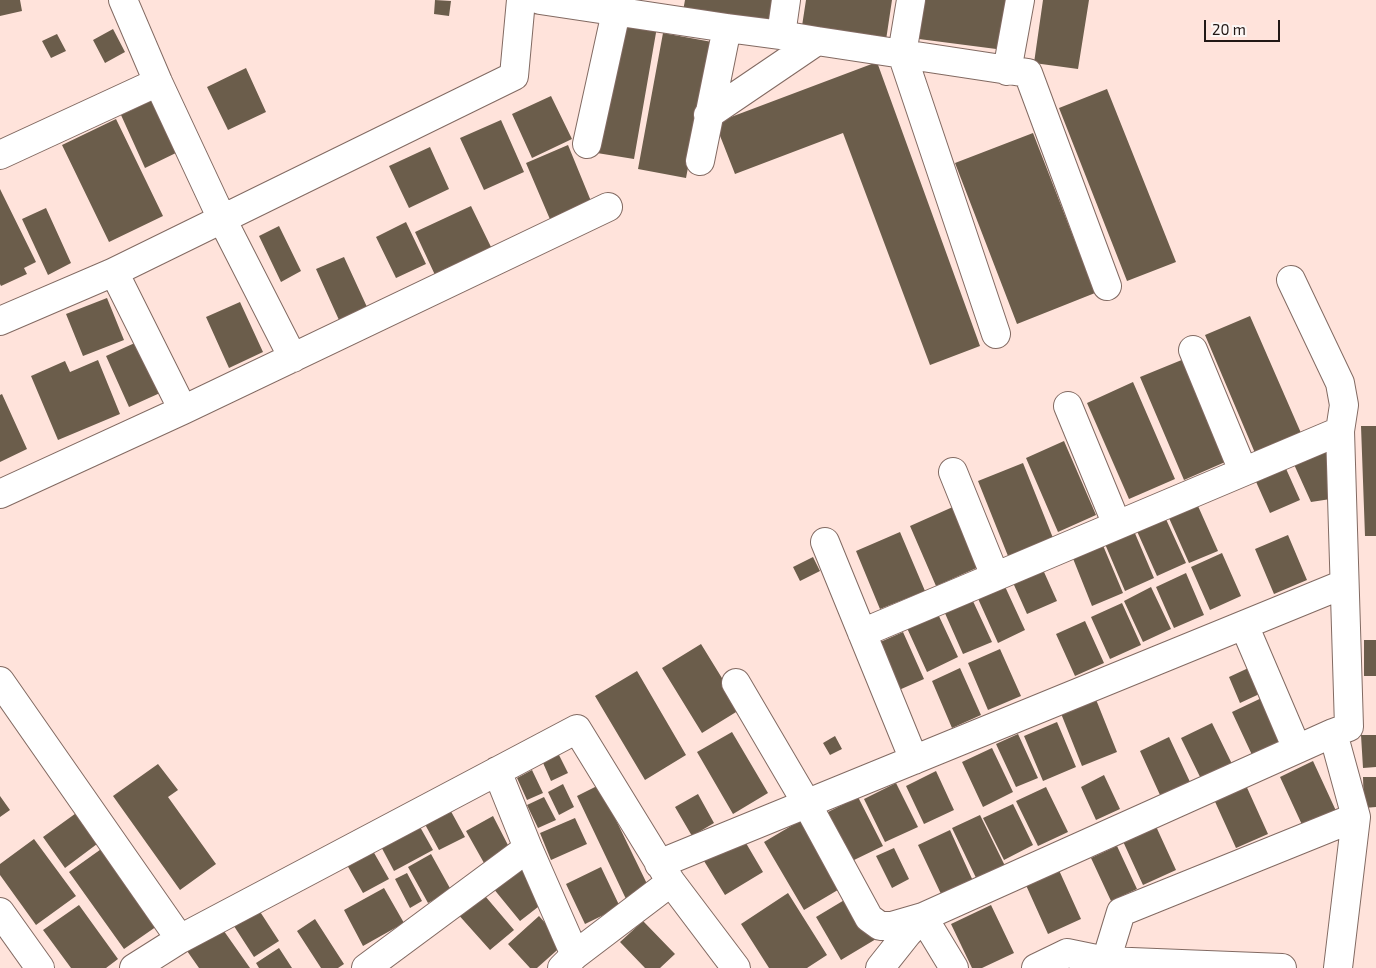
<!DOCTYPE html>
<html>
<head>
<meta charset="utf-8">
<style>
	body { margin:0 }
	#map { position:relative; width:1376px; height:968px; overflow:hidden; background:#ffe3db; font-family:"Exo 2",sans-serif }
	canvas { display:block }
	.scale { position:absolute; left:1204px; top:20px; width:76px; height:22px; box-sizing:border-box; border:2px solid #221815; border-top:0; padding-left:6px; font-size:15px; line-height:18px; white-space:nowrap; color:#221815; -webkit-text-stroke:4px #fcf6f4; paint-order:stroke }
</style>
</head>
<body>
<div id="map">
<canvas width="1376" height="968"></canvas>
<div class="scale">20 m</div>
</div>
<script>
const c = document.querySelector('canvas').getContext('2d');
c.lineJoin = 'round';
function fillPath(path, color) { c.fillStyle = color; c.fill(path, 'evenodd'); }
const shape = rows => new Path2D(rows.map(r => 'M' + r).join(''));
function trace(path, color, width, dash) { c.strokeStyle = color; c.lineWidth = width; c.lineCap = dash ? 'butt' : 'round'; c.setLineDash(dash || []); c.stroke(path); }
fillPath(shape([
	[0,0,20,0,22,11,0,16],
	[435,0,451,1,449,16,434,14],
	[685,0,774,0,770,23,683,11],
	[806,0,892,0,886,40,802,26],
	[924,0,1012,0,1004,50,919,39],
	[1043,0,1089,0,1078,69,1034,63],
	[619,21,657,27,634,159,597,153],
	[113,29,125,52,105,63,93,40],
	[663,33,712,42,686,178,638,169],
	[57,34,66,51,51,58,42,41],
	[877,62,980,346,930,365,843,133,735,174,715,123],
	[246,68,266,112,228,130,207,87],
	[1107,89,1176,262,1127,281,1059,108],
	[551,96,572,139,532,158,512,114],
	[157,98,182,150,145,168,121,115],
	[116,119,163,216,109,242,62,145],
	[501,120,524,172,484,190,460,138],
	[1033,133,1095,293,1017,324,955,163],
	[568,145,593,206,552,224,526,163],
	[430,147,449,189,409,208,389,166],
	[0,189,36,262,24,268,27,274,1,286,0,284],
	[471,206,492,249,435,275,415,232],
	[46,208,71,263,48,275,22,219],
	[406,222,426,264,396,278,376,237],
	[279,226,301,271,281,282,259,236],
	[344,257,367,307,339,320,316,269],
	[107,298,124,340,83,356,66,314],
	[240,302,263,352,229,368,206,317],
	[1250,316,1301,433,1255,453,1205,335],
	[137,342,160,393,129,407,106,356],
	[1189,357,1232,459,1184,480,1140,377],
	[98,360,120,414,58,440,31,376,65,361,70,372],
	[1133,382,1175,479,1129,499,1087,403],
	[2,394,27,449,0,462,0,395],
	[1361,426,1376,426,1376,536,1365,536],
	[1064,441,1096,515,1058,532,1026,458],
	[1334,449,1337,498,1311,502,1292,460],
	[1283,462,1300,500,1270,513,1253,475],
	[1023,463,1053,538,1008,556,978,481],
	[955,506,981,566,936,586,910,526],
	[1198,506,1218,551,1189,563,1169,518],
	[1165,517,1186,563,1157,576,1136,529],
	[1134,531,1154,578,1125,591,1105,544],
	[900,532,925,591,880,609,856,551],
	[1288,535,1307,580,1274,594,1255,549],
	[1102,543,1123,593,1092,606,1072,556],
	[1222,553,1241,596,1210,610,1191,567],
	[813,557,820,571,800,581,793,567],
	[1040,563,1057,601,1027,614,1010,576],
	[1186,573,1204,615,1174,628,1156,587],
	[1002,580,1025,630,998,643,975,592],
	[1151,587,1171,629,1143,642,1124,601],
	[972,599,992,642,963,654,944,611],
	[1122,603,1141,645,1110,659,1091,617],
	[938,614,958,657,927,672,907,628],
	[1085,621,1104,663,1075,676,1056,634],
	[903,632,924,679,899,690,878,643],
	[1364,640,1376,640,1376,676,1364,676],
	[701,644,741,709,702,733,662,668],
	[1000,649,1021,696,988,710,968,663],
	[1257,664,1268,690,1240,703,1229,677],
	[960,668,981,715,952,728,932,681],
	[637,671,686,755,645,780,595,696],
	[1270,694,1290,740,1253,757,1232,712],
	[1095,697,1117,752,1082,766,1060,711],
	[1057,722,1076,767,1043,781,1024,736],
	[1212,723,1234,768,1203,783,1181,738],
	[732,732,768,793,733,814,697,752],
	[1018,734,1038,778,1016,787,996,744],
	[1361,735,1376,735,1376,767,1363,768],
	[835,736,842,749,830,755,823,743],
	[1169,737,1190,782,1160,795,1140,751],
	[992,748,1013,792,983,807,962,762],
	[556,749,568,773,551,781,540,756],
	[1313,761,1337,813,1304,829,1280,777],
	[158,764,178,790,168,797,216,864,180,890,113,796],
	[532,770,543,793,527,800,517,778],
	[936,771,954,810,924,824,906,786],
	[1104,775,1120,809,1096,820,1081,787],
	[1363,777,1376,777,1376,807,1364,808],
	[1244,781,1268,834,1236,848,1212,795],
	[896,783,918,827,885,842,864,799],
	[563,784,574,807,559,815,548,792],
	[599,785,649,888,626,899,577,796],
	[1046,787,1068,832,1038,846,1016,801],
	[698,794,714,823,692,836,675,807],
	[0,796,10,810,0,817],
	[544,797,556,820,538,828,527,805],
	[858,797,883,846,852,861,828,812],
	[447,804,465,837,439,850,421,817],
	[1013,804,1033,845,1004,860,983,818],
	[79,811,101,841,65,868,43,837],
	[980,815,1007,870,979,884,952,828],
	[493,816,510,849,484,863,466,831],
	[808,816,848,884,804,910,764,842],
	[415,818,433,850,394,871,377,839],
	[575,818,587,844,551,860,540,833],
	[1154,822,1176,870,1143,885,1121,837],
	[950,830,973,881,942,896,918,845],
	[743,838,763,872,725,895,704,861],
	[34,839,76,896,36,925,0,875,0,864],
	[1117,846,1137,889,1111,901,1091,858],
	[104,847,160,924,124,949,69,872],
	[894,848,909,879,892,888,876,856],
	[373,851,389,879,363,893,347,865],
	[431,854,451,890,428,903,408,867],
	[520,867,547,900,520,921,493,888],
	[601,867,620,907,585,924,566,884],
	[1058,868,1081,919,1048,934,1025,883],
	[407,873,422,901,410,908,395,879],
	[384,888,404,923,363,946,344,910],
	[480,890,514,930,490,950,456,912],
	[788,893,827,955,807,968,769,968,741,924],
	[851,896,876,939,841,960,816,917],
	[79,905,118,959,106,968,71,968,43,930],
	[991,905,1014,953,982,968,972,968,951,924],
	[257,907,279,941,254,957,232,923],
	[539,916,564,944,537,968,530,968,508,944],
	[315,919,344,964,338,968,321,968,297,931],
	[643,921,675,954,660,968,645,968,620,942],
	[219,924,250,968,199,968,185,948],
	[279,948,292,968,259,968,256,963]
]), '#6b5d4b');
const minor = shape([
	[123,0,158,82,222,219,293,358],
	[540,0,727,28,781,35,817,41,1028,73,1107,286],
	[911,0,902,54,996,334],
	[781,35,786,0],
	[1007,71,1020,0],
	[708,115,817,41],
	[587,144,616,12],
	[0,155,158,82],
	[700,161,727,28],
	[114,272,183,410],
	[1291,280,1340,383,1344,405,1340,431],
	[0,321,114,272,514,76,521,0],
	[1193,350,1243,471],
	[1068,406,1117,525],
	[953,472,995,576],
	[0,494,183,410,608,207],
	[825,542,914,760],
	[1244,625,1297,749],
	[862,633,1340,431,1349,727,1333,733,923,917,954,968],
	[0,681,180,939],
	[736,683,807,804,869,918,880,926,892,926,923,917],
	[1333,733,1356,817,1338,968],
	[497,771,528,848,575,955],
	[659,864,1344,584],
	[0,912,40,968],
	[1106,961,1121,912,1356,817],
	[134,968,180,939,577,729,671,882,736,968],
	[366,968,528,848],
	[562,968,575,955,671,882],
	[880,968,907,934,923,917],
	[1036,968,1067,953,1106,961,1282,968]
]);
trace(minor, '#826a62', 30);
trace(minor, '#fff', 28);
</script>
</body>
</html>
